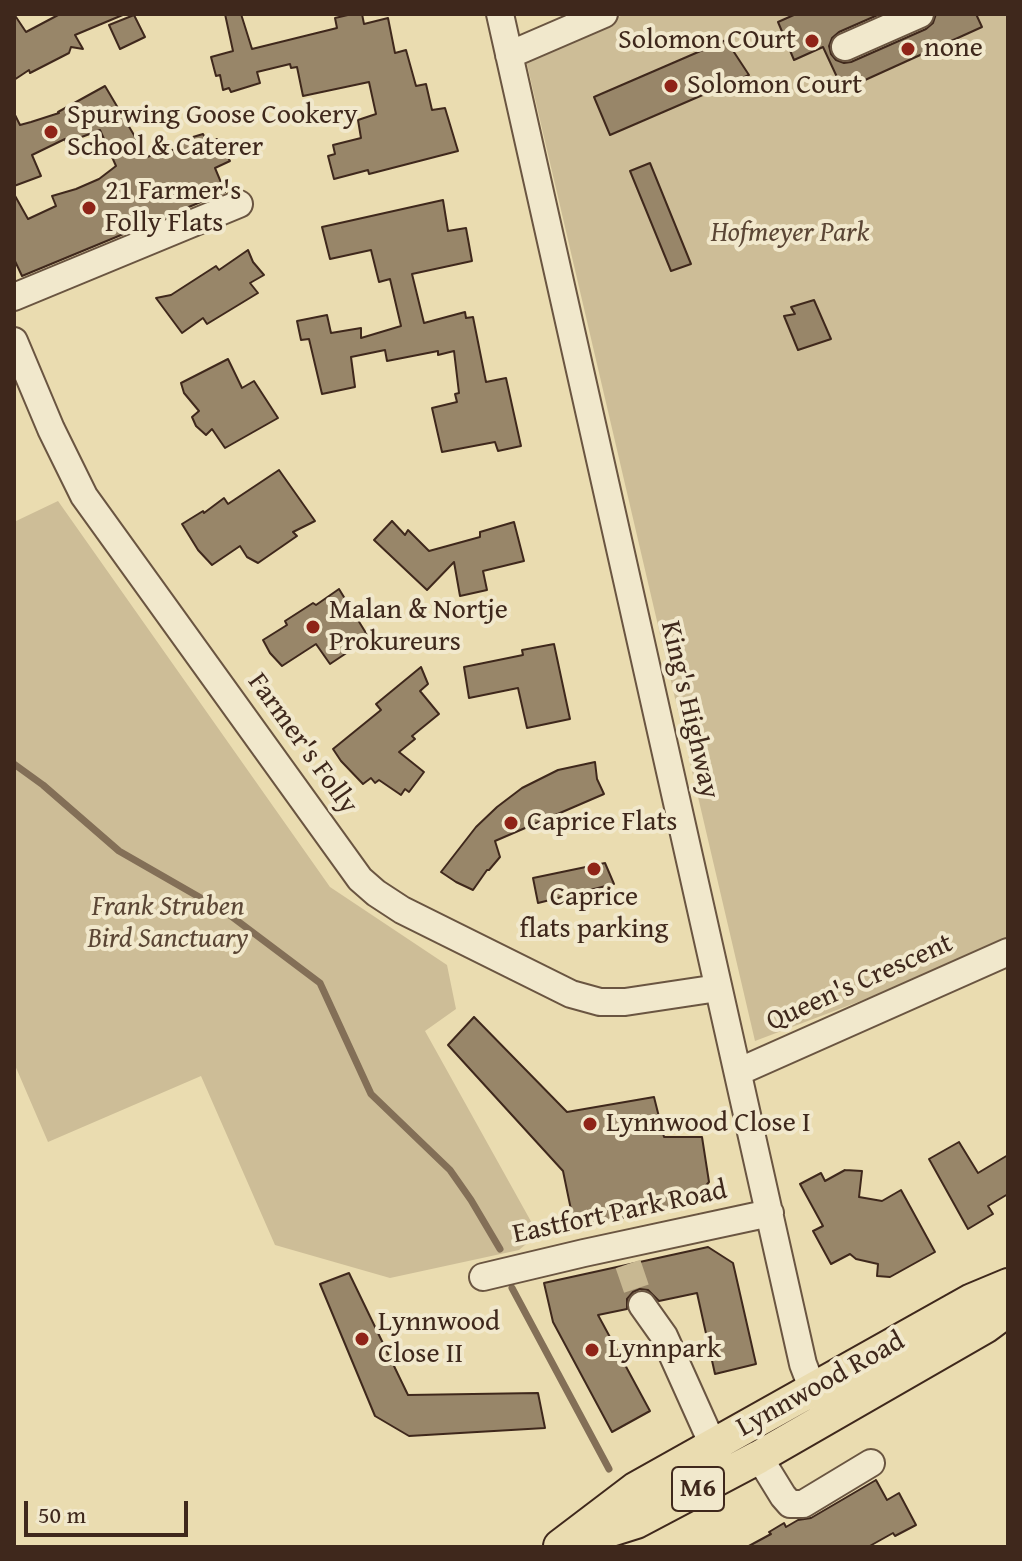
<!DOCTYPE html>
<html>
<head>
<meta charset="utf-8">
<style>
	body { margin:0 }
	#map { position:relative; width:1022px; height:1561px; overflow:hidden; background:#eadcb0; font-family:"Gentium Book Plus",serif }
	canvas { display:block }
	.frame { position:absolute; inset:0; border:16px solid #3f281c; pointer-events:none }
	.scale { position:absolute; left:24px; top:1501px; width:164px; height:36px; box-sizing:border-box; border:4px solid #3f281c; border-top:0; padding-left:10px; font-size:24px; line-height:28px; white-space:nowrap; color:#3f281c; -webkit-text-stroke:6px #f1e8cc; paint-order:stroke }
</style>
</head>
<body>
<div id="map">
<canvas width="1022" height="1561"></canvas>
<div class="frame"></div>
<div class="scale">50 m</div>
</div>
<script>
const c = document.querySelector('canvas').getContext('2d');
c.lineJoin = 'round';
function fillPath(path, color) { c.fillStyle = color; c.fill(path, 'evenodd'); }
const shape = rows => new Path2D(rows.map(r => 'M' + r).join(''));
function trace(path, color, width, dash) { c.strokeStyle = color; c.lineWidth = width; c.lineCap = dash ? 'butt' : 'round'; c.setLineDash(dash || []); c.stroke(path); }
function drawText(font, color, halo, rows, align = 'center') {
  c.font = font + ' "Gentium Book Plus",serif'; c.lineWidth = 8; c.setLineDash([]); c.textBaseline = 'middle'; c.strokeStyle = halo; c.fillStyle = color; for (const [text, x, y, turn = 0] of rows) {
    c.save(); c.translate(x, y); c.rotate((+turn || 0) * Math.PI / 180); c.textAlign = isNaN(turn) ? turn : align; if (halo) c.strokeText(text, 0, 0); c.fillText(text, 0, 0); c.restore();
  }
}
fillPath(shape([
	[625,14,1008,14,1008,945,755,1041,526,60],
	[58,501,330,887,447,965,456,1009,425,1031,538,1234,519,1250,390,1278,275,1245,201,1076,48,1142,14,1063,14,522]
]), '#cdbd97');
trace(shape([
	[14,764,43,785,119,851,227,913,320,983,371,1094,450,1170,471,1200,500,1249],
	[512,1288,609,1469]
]), '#836f57', 7);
const building = shape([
	[14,14,26,32,60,14,125,14,75,35,83,49,71,47,69,53,30,73,29,70,14,80,14,14],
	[225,14,241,14,252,49,337,28,335,18,352,14,362,14,364,24,388,18,395,53,406,50,416,86,426,84,432,110,445,108,458,151,369,174,368,170,334,179,328,156,335,154,333,145,361,138,358,120,376,114,369,82,303,96,297,67,291,68,290,64,257,72,260,83,231,92,229,88,223,90,220,75,216,76,211,57,233,51,225,14],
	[796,14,880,14,839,32,832,38,829,46,831,54,836,60,844,63,851,62,926,29,933,23,936,14,976,14,982,27,843,90,823,47,794,60,778,22,796,14],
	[134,15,145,37,120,49,109,25,134,15],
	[726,40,749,75,610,135,594,97,726,40],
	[105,86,147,157,158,153,160,158,193,137,203,134,207,142,217,139,230,161,215,168,225,192,22,276,14,259,14,194,28,219,56,206,52,196,76,189,99,179,116,166,100,130,66,143,65,139,32,155,41,176,14,186,14,113,20,125,31,122,59,113,58,112,105,86],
	[650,163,691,264,671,271,630,171,650,163],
	[443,200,448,231,466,228,472,261,412,274,424,323,465,312,466,318,473,317,486,382,506,378,521,446,498,451,495,442,442,452,432,408,457,402,455,394,459,393,454,351,438,355,438,351,387,361,385,350,351,357,355,387,322,394,309,339,301,340,297,321,327,315,331,333,361,328,361,338,401,326,390,279,379,282,371,250,330,259,322,227,443,200],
	[248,250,253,262,264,275,250,283,258,293,207,324,203,318,182,333,156,298,171,295,216,266,219,270,248,250],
	[814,300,831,339,798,350,784,316,795,314,791,307,814,300],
	[228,359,242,388,254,381,278,418,225,448,212,429,206,435,196,426,192,417,199,411,184,393,181,383,228,359],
	[279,470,315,521,293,532,297,536,258,563,247,557,240,546,212,565,198,550,182,524,203,511,204,513,224,498,228,504,279,470],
	[392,521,405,535,408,530,429,551,480,537,480,532,514,522,524,561,483,571,487,590,460,596,454,562,427,590,374,540,392,521],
	[339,589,369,638,330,664,316,644,282,666,270,653,263,640,287,625,285,621,313,603,316,605,339,589],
	[554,644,570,719,527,728,518,688,469,698,464,667,523,655,522,650,554,644],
	[421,667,428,684,420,691,439,714,412,736,415,739,399,752,424,772,409,792,405,789,401,795,379,780,375,783,371,778,363,784,341,761,333,749,381,710,376,704,421,667],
	[595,762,597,779,604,794,495,841,500,857,489,870,487,870,473,890,456,882,441,872,476,827,497,807,522,788,558,770,595,762],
	[605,863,614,884,538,903,533,878,605,863],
	[474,1017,567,1112,654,1097,664,1137,702,1137,709,1182,692,1202,575,1229,563,1171,448,1045,474,1017],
	[959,1142,978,1173,1008,1155,1008,1194,988,1206,993,1214,968,1229,929,1159,959,1142],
	[845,1170,862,1171,859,1197,882,1201,901,1190,935,1252,890,1277,877,1276,878,1264,856,1259,850,1254,831,1264,813,1231,823,1226,800,1184,821,1173,825,1181,845,1170],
	[708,1247,733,1263,756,1364,715,1374,697,1293,659,1301,648,1290,640,1289,633,1292,627,1299,627,1309,598,1315,650,1411,612,1432,553,1322,544,1283,708,1247],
	[349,1273,408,1395,538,1393,545,1428,409,1436,375,1416,320,1284,349,1273],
	[876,1480,887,1500,899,1493,916,1525,895,1536,893,1533,868,1547,747,1547,771,1534,769,1532,784,1523,786,1527,798,1520,811,1518,876,1480]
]);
fillPath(building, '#988669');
trace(building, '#3f281c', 2);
trace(shape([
	[628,1264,642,1305]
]), '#c8b892', 26, [26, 13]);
const minor = shape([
	[500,14,803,1364,813,1390,823,1406],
	[845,47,920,14],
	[509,55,604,14],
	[14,297,239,204],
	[14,341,51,429,84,496,360,879,376,893,402,910,571,994,600,1002,625,1002,718,988],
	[738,1072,1008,952],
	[483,1277,584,1253,770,1213],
	[642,1305,664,1336,713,1445],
	[759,1457,783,1496,790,1504,803,1504,871,1463]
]);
const major = shape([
	[582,1539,636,1522,759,1457,985,1327,1008,1310],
	[560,1546,635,1489,972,1300,1008,1285]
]);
trace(minor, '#6a5541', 30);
trace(major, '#3f281c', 36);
trace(minor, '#f1e8cc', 26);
trace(major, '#eadcb0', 32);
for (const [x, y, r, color] of [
	[812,41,8,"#8f2418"],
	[908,49,8,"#8f2418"],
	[671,86,8,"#8f2418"],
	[51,132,8,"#8f2418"],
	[89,208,8,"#8f2418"],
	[313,627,8,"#8f2418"],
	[511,823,8,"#8f2418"],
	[594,869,8,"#8f2418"],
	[590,1124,8,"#8f2418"],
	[362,1339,8,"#8f2418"],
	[592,1350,8,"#8f2418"]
]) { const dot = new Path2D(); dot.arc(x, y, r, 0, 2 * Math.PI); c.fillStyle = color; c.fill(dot); trace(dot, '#f1e8cc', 3); }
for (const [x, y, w] of [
	[698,1489,52]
]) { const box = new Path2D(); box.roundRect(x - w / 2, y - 22, w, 44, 6); c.fillStyle = '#f1e8cc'; c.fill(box); trace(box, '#3f281c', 2); }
drawText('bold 26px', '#3f281c', null, [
	["M6",698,1489]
]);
drawText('28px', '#3f281c', '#f1e8cc', [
	["Solomon COurt",796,41,"right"],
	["none",924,49],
	["Solomon Court",687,86],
	["Spurwing Goose Cookery",67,116],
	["School & Caterer",67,148],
	["21 Farmer's",105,192],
	["Folly Flats",105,224],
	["Malan & Nortje",329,611],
	["Prokureurs",329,643],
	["Caprice Flats",527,823],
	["Caprice",594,898,"center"],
	["flats parking",594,930,"center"],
	["Lynnwood Close I",606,1124],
	["Lynnwood",378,1323],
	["Close II",378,1355],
	["Lynnpark",608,1350]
], 'left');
drawText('italic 28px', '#5b4635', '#f1e8cc', [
	["Hofmeyer Park",790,234],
	["Frank Struben",168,908],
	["Bird Sanctuary",168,940]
]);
drawText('28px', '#3f281c', '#f1e8cc', [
	["King's Highway",689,710,77],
	["Farmer's Folly",302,744,54],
	["Queen's Crescent",860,983,-24],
	["Eastfort Park Road",620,1213,-12],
	["Lynnwood Road",821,1385,-29]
]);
</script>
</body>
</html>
